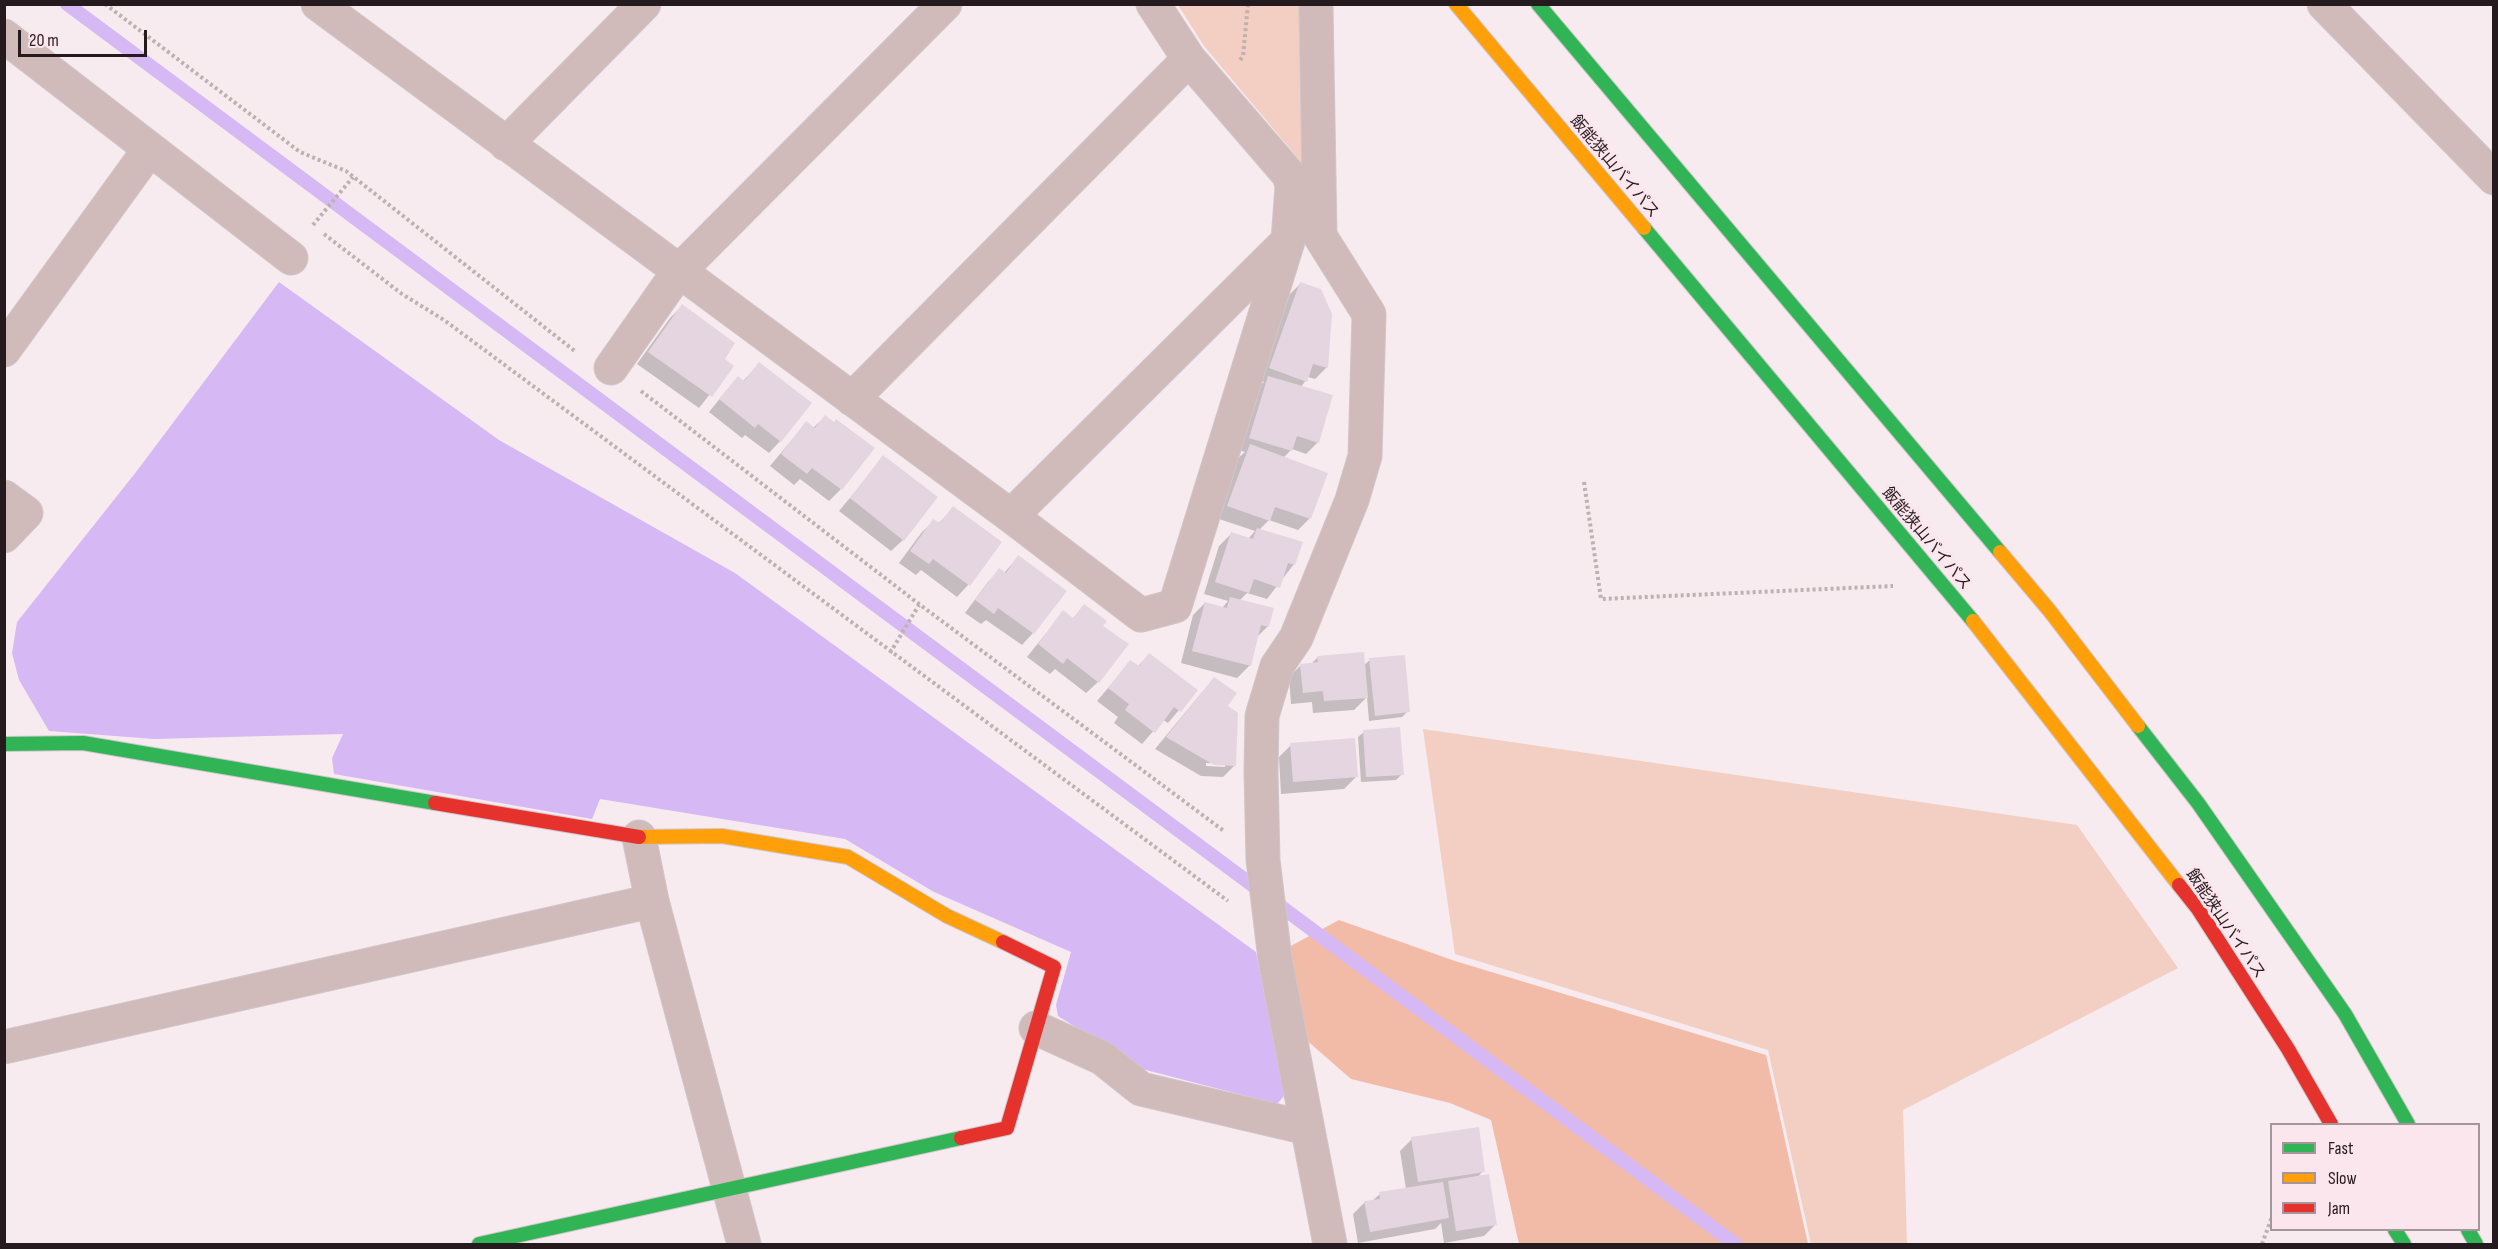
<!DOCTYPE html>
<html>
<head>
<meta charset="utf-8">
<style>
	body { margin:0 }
	#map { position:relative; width:2498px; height:1249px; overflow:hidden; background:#f7ebef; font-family:"Sofia Sans Condensed",sans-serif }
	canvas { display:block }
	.frame { position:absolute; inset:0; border:6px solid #251b1f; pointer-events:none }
	.legend { position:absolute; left:2270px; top:1123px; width:210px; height:108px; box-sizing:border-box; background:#fce6ee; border:2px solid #a6959b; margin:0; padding:8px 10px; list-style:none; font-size:18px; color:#251b1f }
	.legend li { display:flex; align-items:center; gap:12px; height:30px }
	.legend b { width:30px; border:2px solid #a6959b }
	.scale { position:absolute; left:18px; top:30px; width:129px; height:27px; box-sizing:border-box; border:3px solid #251b1f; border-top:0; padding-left:8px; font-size:18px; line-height:21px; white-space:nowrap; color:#251b1f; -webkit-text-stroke:4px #fce6ee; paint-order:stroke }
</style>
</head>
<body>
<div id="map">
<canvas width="2498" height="1249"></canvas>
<div class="frame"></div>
<ul class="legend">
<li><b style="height:8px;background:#30b455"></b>Fast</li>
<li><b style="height:8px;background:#ff9f0a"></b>Slow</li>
<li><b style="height:8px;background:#e5322d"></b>Jam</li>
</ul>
<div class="scale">20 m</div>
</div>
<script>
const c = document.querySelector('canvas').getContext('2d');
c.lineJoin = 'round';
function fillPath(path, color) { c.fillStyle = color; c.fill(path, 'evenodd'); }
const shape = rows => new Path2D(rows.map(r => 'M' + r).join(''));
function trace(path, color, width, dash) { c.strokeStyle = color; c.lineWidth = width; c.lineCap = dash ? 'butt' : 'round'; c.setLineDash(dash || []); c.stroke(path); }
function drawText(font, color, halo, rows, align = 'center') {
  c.font = font + ' "Sofia Sans Condensed","Noto Sans JP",sans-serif'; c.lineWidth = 6; c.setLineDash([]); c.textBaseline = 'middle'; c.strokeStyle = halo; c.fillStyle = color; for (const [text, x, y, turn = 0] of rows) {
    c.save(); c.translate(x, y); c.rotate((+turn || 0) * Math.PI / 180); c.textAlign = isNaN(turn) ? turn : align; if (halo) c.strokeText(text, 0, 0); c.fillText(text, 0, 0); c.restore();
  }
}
fillPath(shape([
	[1178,5,1301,5,1302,163,1204,46],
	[1423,729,2077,825,2178,968,1903,1110,1907,1244,1811,1244,1768,1050,1455,954]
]), '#f2cec3');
fillPath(shape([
	[1339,920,1455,961,1766,1055,1808,1244,1519,1244,1491,1120,1450,1103,1351,1079,1304,1038,1287,948]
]), '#f2bba8');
fillPath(shape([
	[279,282,499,440,735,573,1256,952,1285,1095,1277,1104,1142,1069,1058,1016,1056,1005,1071,952,934,892,845,839,600,799,592,819,334,774,332,758,343,734,154,739,49,731,19,680,12,653,17,622,136,472]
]), '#d6b9f4');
fillPath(shape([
	[1301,283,1327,367,1315,379,1308,377,1301,387,1318,442,1306,454,1292,449,1283,458,1310,518,1298,530,1269,520,1259,530,1294,564,1267,599,1247,593,1239,601,1268,626,1256,638,1249,666,1237,678,1181,663,1193,615,1205,603,1222,608,1228,601,1204,594,1219,546,1231,534,1248,539,1255,531,1216,518,1238,458,1245,452,1238,450,1256,389,1264,382,1259,379,1289,295],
	[682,306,723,359,732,366,699,408,637,364,670,318],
	[759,364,780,441,769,453,745,435,742,438,709,412,727,390,743,381],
	[825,417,841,489,829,501,800,479,794,485,770,466,806,423,813,428],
	[884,457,903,540,891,551,839,511],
	[953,508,968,585,957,597,921,570,916,575,899,563,922,532,934,521,938,524],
	[1018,557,1033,633,1022,645,986,620,981,624,965,613,988,582,1000,570,1004,573],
	[1084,606,1101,626,1098,682,1086,693,1055,669,1050,674,1027,657,1063,612,1072,619],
	[1149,655,1196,690,1168,723,1163,720,1142,744,1114,723,1118,717,1097,701,1130,662,1137,667],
	[1318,657,1364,665,1370,660,1408,711,1402,717,1369,721,1367,697,1354,710,1313,713,1312,702,1291,704,1289,677,1301,665,1311,664],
	[1203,691,1226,706,1235,765,1223,777,1201,776,1155,749],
	[1206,763,1225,764,1225,767,1206,766],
	[1364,732,1402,774,1396,780,1361,782,1358,737],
	[1291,745,1356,777,1344,789,1281,794,1279,757],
	[1412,1139,1483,1171,1477,1178,1496,1224,1484,1236,1444,1243,1441,1223,1435,1229,1358,1243,1353,1214,1365,1202,1372,1201,1380,1194,1406,1189,1400,1151]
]), '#0003');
trace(shape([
	[67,4,1735,1244]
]), '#d6b9f4', 14);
fillPath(shape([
	[1300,282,1321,289,1332,314,1328,368,1313,364,1307,382,1269,368],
	[682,304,735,343,725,359,734,366,712,397,648,352],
	[759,362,812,403,781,442,758,424,755,428,719,399,738,376,744,381],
	[1268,376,1333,395,1319,443,1297,436,1292,451,1249,438],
	[825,415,834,422,836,419,875,448,842,490,812,468,807,474,781,454,806,421,815,428],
	[1250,444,1328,473,1311,519,1275,507,1270,521,1227,506],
	[883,455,938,497,904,541,850,498],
	[953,506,1002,542,970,586,933,559,929,564,910,551,933,519,940,523],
	[1257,528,1303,542,1295,565,1288,563,1280,588,1254,579,1249,593,1215,582,1231,532,1253,539],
	[1018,555,1067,591,1034,634,998,608,994,614,975,600,999,568,1006,573],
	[1230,597,1274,608,1269,627,1261,625,1251,666,1192,651,1205,602,1227,608],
	[1084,604,1107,621,1103,626,1129,644,1099,683,1067,658,1063,664,1038,644,1063,610,1073,618],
	[1364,652,1368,698,1324,701,1323,691,1303,693,1300,664,1318,662,1317,656],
	[1149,653,1198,690,1181,712,1174,707,1155,733,1125,710,1129,704,1108,688,1130,660,1139,666],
	[1405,655,1410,712,1375,716,1369,658],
	[1214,677,1237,693,1228,706,1238,713,1236,766,1214,765,1166,737],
	[1400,727,1404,775,1366,777,1363,730],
	[1355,738,1358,777,1293,782,1290,743],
	[1479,1127,1485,1172,1418,1182,1411,1137],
	[1489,1174,1497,1225,1456,1231,1448,1181],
	[1443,1182,1449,1218,1370,1232,1364,1201,1380,1199,1379,1192]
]), '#e5d5e1');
const street = shape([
	[318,4,1011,516,1141,615,1175,606,1288,241,1292,186,1289,175,1189,59,1153,4],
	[1316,4,1320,236,1369,314,1365,456,1352,500,1296,638,1277,666,1262,716,1261,772,1263,860,1275,959,1330,1244],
	[2324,4,2494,178],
	[4,36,291,258],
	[506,144,644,4],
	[4,350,149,150],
	[611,368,679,271,945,4],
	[852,399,1189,59],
	[4,497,26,513,4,536],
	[1011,516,1285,244],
	[639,837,652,901,744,1244],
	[1036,1028,1102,1058,1141,1089,1307,1128],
	[4,1047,652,901]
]);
const fast = shape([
	[1538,4,2000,552],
	[1644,228,1973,621],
	[2138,726,2198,803,2345,1014,2408,1124],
	[4,744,83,743,435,803],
	[2395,1230,2404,1244],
	[2468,1230,2476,1244],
	[479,1244,961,1138]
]);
const slow = shape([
	[1456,4,1644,228],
	[2000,552,2049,610,2138,726],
	[1973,621,2179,885],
	[639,837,722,836,848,857,947,916,1003,942]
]);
const jam = shape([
	[435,803,639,837],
	[2179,885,2198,909,2288,1049,2331,1124],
	[961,1138,1007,1128,1054,967,1003,942]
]);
trace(street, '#d0c6ca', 35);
trace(fast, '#d0c6ca', 16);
trace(slow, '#d0c6ca', 16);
trace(jam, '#d0c6ca', 16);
trace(shape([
	[105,4,300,152,346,171,576,352],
	[1240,60,1243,56,1248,4],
	[313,225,353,177],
	[324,234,402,294,444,320,1228,901],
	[641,391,919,604,1224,831],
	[1584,482,1601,599,1893,586],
	[890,653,919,605],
	[2262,1244,2272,1217]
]), '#bfb0b1', 4, [3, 3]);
trace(street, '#d0baba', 33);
trace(fast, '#30b455', 14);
trace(slow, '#ff9f0a', 14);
trace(jam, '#e5322d', 14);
drawText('16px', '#251b1f', '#fce6ee', [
	["飯能狭山バイパス",1614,167,50],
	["飯能狭山バイパス",1926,539,50],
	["飯能狭山バイパス",2225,924,56]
]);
</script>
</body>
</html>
